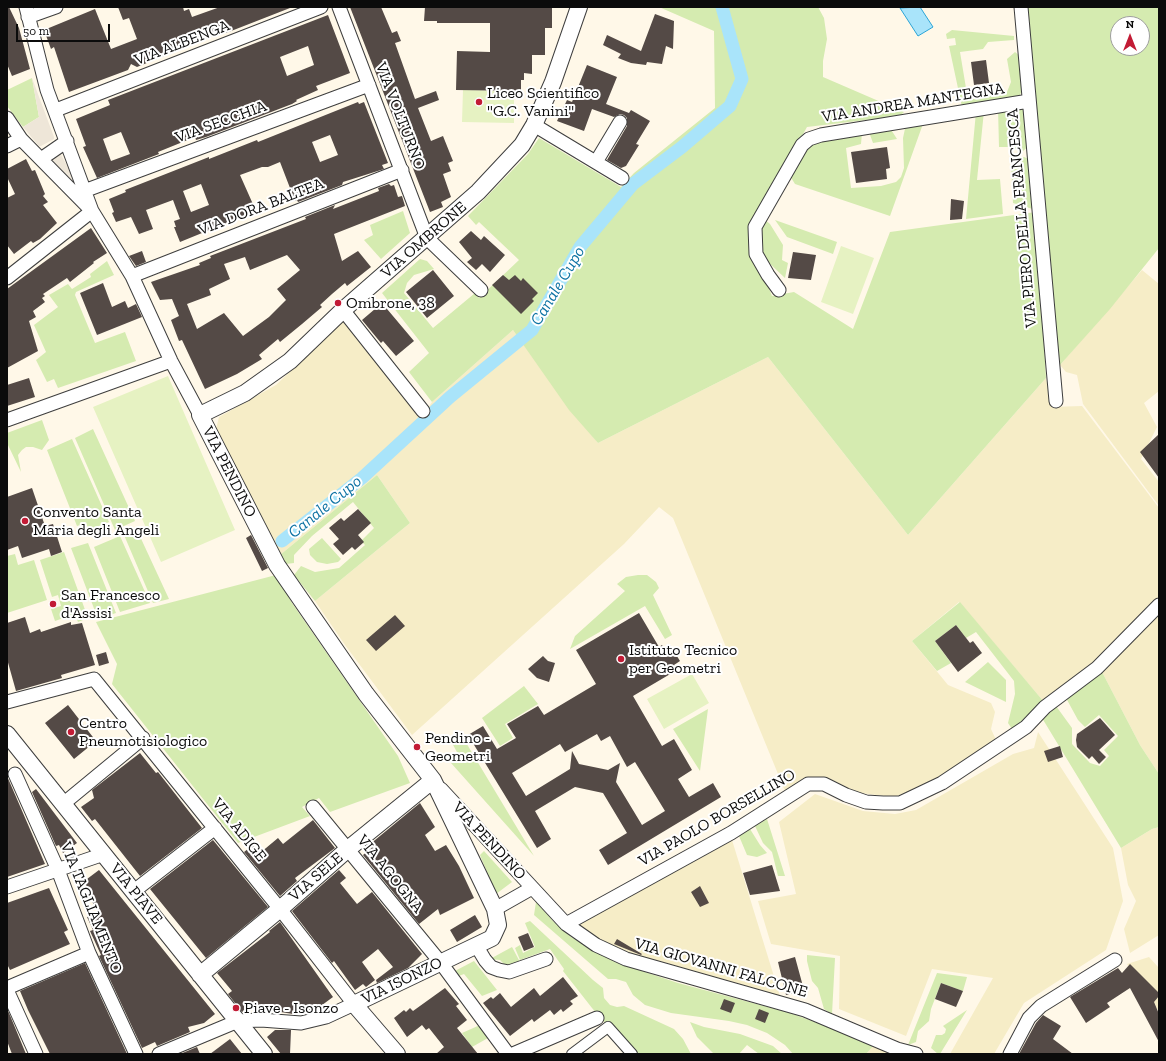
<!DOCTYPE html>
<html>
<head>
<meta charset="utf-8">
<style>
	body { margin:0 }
	#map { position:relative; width:1166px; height:1061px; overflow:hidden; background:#fff8e8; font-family:"Zilla Slab",serif }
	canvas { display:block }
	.frame { position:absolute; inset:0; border:8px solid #0b0b0b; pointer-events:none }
	.north { position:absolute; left:1110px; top:16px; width:40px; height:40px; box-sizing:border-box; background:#fff; border:1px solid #9d9d9d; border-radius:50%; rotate:0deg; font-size:11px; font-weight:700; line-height:16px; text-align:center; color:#0b0b0b }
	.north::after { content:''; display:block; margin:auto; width:14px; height:18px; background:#c21b35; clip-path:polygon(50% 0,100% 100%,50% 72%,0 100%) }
	.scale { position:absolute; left:16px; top:24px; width:94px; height:18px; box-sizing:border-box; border:2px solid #0b0b0b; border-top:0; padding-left:5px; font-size:12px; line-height:14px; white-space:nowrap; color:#0b0b0b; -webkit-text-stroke:3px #fff; paint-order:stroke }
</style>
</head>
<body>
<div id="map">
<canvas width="1166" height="1061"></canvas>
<div class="frame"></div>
<div class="north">N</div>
<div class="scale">50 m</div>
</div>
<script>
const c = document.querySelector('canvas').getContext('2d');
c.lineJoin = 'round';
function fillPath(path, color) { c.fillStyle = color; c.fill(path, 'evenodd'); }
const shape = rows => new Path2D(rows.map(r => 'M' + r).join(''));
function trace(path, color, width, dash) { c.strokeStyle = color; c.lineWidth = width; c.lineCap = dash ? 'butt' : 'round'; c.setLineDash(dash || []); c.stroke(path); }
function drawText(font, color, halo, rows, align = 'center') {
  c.font = font + ' "Zilla Slab",serif'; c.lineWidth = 4; c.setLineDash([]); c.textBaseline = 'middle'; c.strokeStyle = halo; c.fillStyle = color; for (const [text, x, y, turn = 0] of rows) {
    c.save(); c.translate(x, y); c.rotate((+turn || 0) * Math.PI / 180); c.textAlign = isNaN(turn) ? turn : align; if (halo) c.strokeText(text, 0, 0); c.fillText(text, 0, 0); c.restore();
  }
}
fillPath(shape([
	[1142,270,1159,284,1159,391,1144,403,1157,427,1141,459,1159,482,1159,506,1083,404,1077,375,1066,372,1060,365],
	[343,321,422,417,432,402,513,330,598,443,768,357,908,535,1046,378,1051,407,1082,406,1159,508,1159,601,1095,665,1044,702,959,602,912,641,948,685,991,703,995,712,991,729,997,742,931,783,894,797,852,792,821,778,808,777,785,791,673,518,659,507,624,544,412,735,345,645,315,601,410,523,377,475,280,555,216,429,219,417,276,385],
	[1159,611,1159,774,1140,745,1101,670],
	[1038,732,1113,848,1123,901,1106,950,1024,1003,994,1054,950,1054,993,978,932,969,906,1036,839,1009,840,956,771,944,758,901,796,894,779,822,815,794,863,811,895,814,916,810,1013,754,1034,748],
	[1159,827,1159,935,1130,953,1124,929,1136,901,1128,885,1121,848,1152,829],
	[732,840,780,996,660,965,605,945,575,925],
	[1149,957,1159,968,1159,1012,1149,995,1127,964],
	[875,1044,897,1054,866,1054]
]), '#f6edc7');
fillPath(shape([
	[659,7,818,7,824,18,827,39,823,61,823,77,904,112,900,116,807,127,750,229,764,276,772,296,794,292,853,329,890,232,1036,212,1046,378,908,535,768,357,598,443,569,410,513,330,432,402,409,372,429,353,382,293,420,259,427,261,434,269,414,275,407,283,404,293,433,328,475,293,479,298,519,260,479,222,476,225,468,216,528,154,539,138,621,187,634,173,715,108,714,31],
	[1026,7,1159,7,1159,248,1110,309,1060,365,1040,183],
	[1118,24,1142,24,1142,48,1118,48],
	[952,30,1014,36,1014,40,988,42,983,49,960,52,968,100,1007,92,1011,82,1007,59,1015,52,1020,56,1022,90,1020,95,1017,97,962,107,949,46,956,45,955,38,947,39,946,34],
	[32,78,39,117,23,127,7,106,7,90],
	[1024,107,1029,146,1023,151,1010,147,999,147,998,108],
	[984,111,977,180,1000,179,1003,214,966,219,976,112],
	[924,121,890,216,795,184,790,176,803,152,817,141,862,133,861,144,846,148,851,188,881,186,896,182,901,177,904,168,903,138,906,124],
	[890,128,897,139,873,143,869,132],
	[1024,157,1031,160,1036,210,1013,203,1011,163],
	[403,211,410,233,381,259,364,240,373,235,370,225],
	[764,219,770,224,783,245,782,260,788,263,785,278,767,261,761,250,759,230],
	[775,220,837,242,833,254,787,237],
	[107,261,114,275,76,292,75,295,95,343,125,332,136,361,58,388,54,379,47,382,36,360,46,352,34,325,58,307,49,295,68,284,72,289,91,277,90,274],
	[42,420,49,440,42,450,33,447,26,447,22,450,18,455,21,472,7,443,7,433],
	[93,429,135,521,115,530,75,438],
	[72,439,109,522,89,530,86,523,77,526,47,450],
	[377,475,410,523,315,601,294,575,301,566,315,572,339,568,365,545,361,541,374,528,353,502,312,536,294,555,294,563,286,564,280,555],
	[137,530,169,599,153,603,124,535],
	[120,536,150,603,120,612,94,547],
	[322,538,341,559,338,562,327,564,317,562,310,555,309,549],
	[88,543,116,613,98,619,71,548],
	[64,552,88,618,78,622,75,614,55,621,51,609,61,606,58,595,52,597,40,560],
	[15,554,18,565,34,560,47,600,7,613,7,556],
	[276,575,292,603,398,756,410,783,330,812,319,798,302,807,310,816,238,843,112,684,117,664,96,622],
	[638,575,647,575,656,582,659,588,653,595,672,635,665,639,645,606,570,649,575,636,625,591,617,584,626,577],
	[960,602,1044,702,1012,729,1008,723,1015,694,1014,681,976,632,966,638,956,625,935,641,951,663,937,671,912,641],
	[988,662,1006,680,1006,702,965,682],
	[1101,670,1140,745,1159,774,1159,827,1152,829,1121,848,1042,718,1056,706,1072,728,1072,744,1090,763,1100,766,1109,756,1104,750,1118,736,1099,715,1085,727,1078,720,1066,698],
	[524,686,538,704,505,724,513,738,500,746,482,718],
	[708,709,700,771,673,729],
	[462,736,534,856,451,763,458,754,452,743],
	[767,819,785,876,778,876,772,852,763,843,755,826],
	[750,829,760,845,767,853,757,857,747,855,739,836],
	[484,851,512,882,496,894,480,855],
	[536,902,553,921,571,937,615,962,678,983,790,1013,875,1044,866,1054,793,1054,785,1045,767,1033,747,1025,729,1021,671,1013,645,1005,633,995,626,982,616,979,608,979,534,915],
	[530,921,593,980,603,988,604,998,610,1005,617,1007,624,1006,674,1029,683,1039,691,1054,632,1054,592,1008,563,971,564,969,550,949,520,960,515,948,520,945,523,953,535,947,525,923],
	[512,947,520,962,505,965,500,960,490,959],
	[807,955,835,958,832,1014,824,1009,818,988,812,981,807,961],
	[474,961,497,990,482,996,464,974,456,977,453,972],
	[937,973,967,977,963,991,941,983,931,1009,929,1021,918,1031,916,1042,908,1045],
	[967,1010,940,1054,938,1054,931,1048,936,1035,942,1035,945,1033,946,1029,943,1026],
	[690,1022,704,1027,740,1034,773,1046,782,1054,759,1054,747,1045,739,1054,714,1054,697,1037],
	[480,1025,488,1038,472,1047,462,1033]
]), '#d5ebb0');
fillPath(shape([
	[463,90,514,91,514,123,462,122],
	[841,246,874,258,853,314,821,302],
	[168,376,235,530,161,562,93,407],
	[692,674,709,703,664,729,647,699]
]), '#e6f2c2');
fillPath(shape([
	[32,78,54,137,54,139,41,146,39,146,23,127,39,117],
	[60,153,73,176,72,179,52,160]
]), '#eee6d8');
const water = shape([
	[920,7,933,27,918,36,900,8,920,7]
]);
fillPath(water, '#a9e4fa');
trace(water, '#2ba4d6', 1);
trace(shape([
	[282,541,362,478,450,397,532,330,580,247,633,184,682,147,730,106,742,79,722,7]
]), '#a9e4fa', 13);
fillPath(shape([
	[7,7,9,7,19,28,30,69,12,76,7,64],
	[118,7,183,7,184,11,189,9,192,17,220,7,290,8,226,33,225,31,137,67,131,64,128,70,69,92,54,47,51,49,44,30,95,9,111,49,137,39,129,18,123,20],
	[350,7,381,7,392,33,397,31,401,41,395,43,415,99,436,91,439,100,418,108,431,141,443,136,453,161,448,163,451,171,443,174,451,197,441,202,443,207,430,212],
	[425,7,552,7,552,28,545,28,545,55,532,55,532,74,524,73,524,80,521,80,521,91,456,90,457,51,490,52,490,23,437,23,437,21,424,21],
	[655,14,674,21,673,49,666,46,662,64,647,62,646,65,631,63,618,58,621,54,603,45,607,35,641,51],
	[328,15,350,73,316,86,318,90,296,100,297,101,292,104,206,137,196,140,195,137,158,152,159,154,97,178,83,147,86,146,76,119,110,105,108,100],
	[308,46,314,65,287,76,280,57],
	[121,132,130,154,111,161,103,139],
	[986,60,989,83,974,85,971,62],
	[587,65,617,77,606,104,629,113,631,110,650,121,636,144,639,145,626,166,621,168,607,160,627,126,627,118,624,115,620,114,614,117,592,109,584,131,557,121,567,100,572,102],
	[358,102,359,104,364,102,388,163,382,165,384,169,343,182,342,185,298,202,297,200,295,201,280,162,268,167,262,167,240,175,256,211,180,242,174,227,176,227,174,221,180,219,173,200,146,210,153,229,139,234,131,217,116,222,112,213,114,212,109,199,126,192,125,190,209,157,209,159,257,140,258,142],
	[330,135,338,155,320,162,312,142],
	[201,184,209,205,191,212,183,191],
	[887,147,890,168,886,169,887,179,856,183,851,152],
	[26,159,32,171,35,170,45,194,43,196,48,202,43,205,57,223,40,239,33,243,31,241,14,254,7,245,7,198,15,194,7,177,7,169],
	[389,184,391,186,394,185,398,197,402,196,405,206,334,234,342,261,358,251,371,267,347,286,345,283,332,294,320,305,322,307,302,324,280,342,278,339,259,355,262,359,237,374,205,389,182,340,179,341,171,320,179,316,172,299,160,300,151,282,200,265,199,263,211,258,210,256,306,219,305,217,335,205,333,209,379,191,378,188],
	[287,255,300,270,277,289,286,300,269,317,243,336,224,313,197,329,187,304,211,295,209,289,230,279,224,264,245,257,250,270],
	[951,199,964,201,962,219,950,220],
	[91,228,107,253,93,262,94,263,70,282,67,278,43,294,45,296,42,298,45,302,33,311,36,317,29,321,38,351,7,368,7,289],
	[471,231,481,240,484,236,505,255,490,272,482,264,476,270,467,262,472,258,459,242],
	[142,251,146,262,136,266,129,256],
	[793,252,816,255,811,280,788,278],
	[433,270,454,296,427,318,406,292],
	[503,275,509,280,515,275,521,281,523,278,538,293,532,299,534,301,521,314,492,285],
	[103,283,112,307,125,301,128,308,136,304,142,317,97,335,80,293],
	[382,303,414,341,396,356,383,341,381,343,362,320],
	[29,378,35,397,7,406,7,385],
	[1159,434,1159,478,1140,452],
	[32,488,45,526,53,524,62,552,51,556,49,549,22,558,18,546,7,550,7,497],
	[358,509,371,523,358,535,364,542,355,550,352,547,343,555,333,544,339,539,329,528,341,518,344,521],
	[251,535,268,568,262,571,246,538],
	[639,613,659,647,662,645,664,649,670,645,680,661,674,665,677,670,633,696,662,746,674,739,692,770,678,779,689,797,713,783,721,797,608,865,599,850,627,833,603,793,575,787,535,811,551,839,537,848,468,735,483,726,497,749,516,738,507,724,538,706,544,715,596,684,576,650],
	[597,734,601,741,610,736,627,767,635,762,665,811,642,825,616,782,620,763,608,770,579,764,572,751,570,769,526,796,512,773,560,744,565,752],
	[395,615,405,626,376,651,366,640],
	[25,617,30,633,40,629,41,632,71,622,71,625,82,623,95,665,61,675,62,678,16,691,7,659,7,623],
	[956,625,970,643,973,641,982,653,958,672,935,641],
	[106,652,109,663,99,666,96,655],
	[543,656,548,661,555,663,549,682,537,678,528,669],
	[68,705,96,741,74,759,45,723],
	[1100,718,1115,735,1099,750,1106,757,1099,764,1092,756,1089,759,1077,747,1076,740,1077,734],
	[1060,746,1063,757,1048,762,1044,751],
	[140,753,156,773,158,772,202,828,140,876,95,819,92,821,81,807,94,798,92,790],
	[7,776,45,864,7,877],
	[36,789,77,843,63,853,59,845,56,846,32,792],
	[420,803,435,827,425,835,435,851,446,845,459,866,474,898,440,915,438,909,419,924,363,855,371,848,369,845],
	[313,820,335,848,295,878,297,881,280,896,244,852,253,845,260,853,278,838,283,844],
	[213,840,268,907,206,958,150,889],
	[772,865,780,891,750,895,743,873],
	[99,870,215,1014,204,1023,188,1027,190,1032,157,1046,155,1042,142,1048,99,956,101,955,90,931,93,930,87,917,99,912,88,896,92,892,83,882],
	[339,870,346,878,340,883,357,904,372,892,422,954,408,968,377,983,376,980,393,967,378,949,362,962,375,980,366,987,363,984,355,990,334,961,332,963,292,911],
	[700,886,709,903,700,907,691,892],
	[49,888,68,930,64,932,70,944,10,970,7,964,7,903],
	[475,915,482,927,457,942,450,930],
	[280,922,333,997,318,1008,293,1014,268,1010,266,1006,253,1007,242,1012,228,994,232,991,217,973,270,932,269,931],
	[528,933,534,947,524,951,518,937],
	[617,939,642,954,641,955,614,944],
	[795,957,804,990,786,995,778,962],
	[85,963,127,1054,50,1054,28,1010,20,991],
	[1130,964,1159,993,1159,996,1154,1002,1159,1014,1159,1042,1130,988,1107,1003,1110,1007,1086,1023,1070,997,1118,968,1122,973],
	[563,977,578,996,570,1001,573,1004,563,1012,561,1009,554,1015,550,1010,534,1022,532,1019,510,1036,483,1003,491,997,493,999,500,993,511,1007,534,988,540,996],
	[941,983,963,991,956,1007,935,999],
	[445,988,459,1004,456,1006,467,1020,457,1028,478,1054,436,1054,444,1047,429,1028,426,1030,422,1025,407,1037,394,1018,404,1010,406,1012,410,1008,413,1011],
	[724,999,735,1003,731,1013,720,1009],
	[7,1009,9,1013,26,1054,12,1054,7,1041],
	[759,1009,769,1013,765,1023,755,1019],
	[1043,1015,1061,1026,1053,1039,1073,1054,1019,1054,1036,1023],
	[275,1030,291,1030,290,1054,281,1054,267,1037],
	[230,1039,242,1054,210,1054],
	[197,1047,200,1054,180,1054]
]), '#544a46');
const pedestrian = shape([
	[572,1054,608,1027,632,1054]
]);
const minor = shape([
	[26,7,47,90,92,211,132,276,171,361,200,415],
	[339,7,427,238,481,290],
	[1021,7,1056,401],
	[28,17,56,7],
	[56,110,321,7],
	[7,118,21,139,92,211,7,278],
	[534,125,622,178],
	[7,146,21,139],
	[41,159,67,141],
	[596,162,620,122],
	[84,191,369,85],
	[132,276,402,170],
	[779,290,768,275,756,254,755,227,802,145,809,139,821,135,1029,101],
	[343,310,423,411],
	[7,420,171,361],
	[7,702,94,679,280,909,354,1004,326,1017,301,1023,261,1020,238,1021,159,1054],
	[15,774,58,870,89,953,136,1054],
	[441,789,566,924,596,945,626,959,805,1010,897,1049,916,1054],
	[63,804,143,738],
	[313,807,441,963,508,1054],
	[7,887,104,854],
	[134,891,215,828],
	[495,909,532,888],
	[566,924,731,833,808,784,824,784,846,795,866,802,883,803,900,803,942,783,1026,727,1045,707,1097,668,1159,605],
	[476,945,485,960,491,967,499,970,509,972,546,959],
	[7,988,89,953],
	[7,990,36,1054],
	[513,1054,597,1018],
	[1010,1054,1029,1018,1041,1006,1115,960]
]);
const tertiary = shape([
	[7,734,264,1054],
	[200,975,280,909,348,849,433,780],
	[397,1054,354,1004,492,938,498,925,495,909,433,780,366,694,277,565,200,415,245,393,290,361,343,310,478,192,522,145,534,125,553,82,579,7]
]);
trace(pedestrian, '#3e3e3e', 12);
trace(minor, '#3e3e3e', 15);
trace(tertiary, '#3e3e3e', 18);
trace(pedestrian, '#fff', 10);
trace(minor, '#fff', 13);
trace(tertiary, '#fff', 16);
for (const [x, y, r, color] of [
	[479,102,4,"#c21b35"],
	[338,303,4,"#c21b35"],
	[25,521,4,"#c21b35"],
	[53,604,4,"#c21b35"],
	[621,659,4,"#c21b35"],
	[71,732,4,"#c21b35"],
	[417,747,4,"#c21b35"],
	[236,1008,4,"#c21b35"]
]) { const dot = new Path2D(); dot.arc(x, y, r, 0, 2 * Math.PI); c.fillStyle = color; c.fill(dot); trace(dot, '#fff', 1.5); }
drawText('16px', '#0b0b0b', '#fff', [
	["VIA ALBENGA",182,43,-21],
	["VIA ANDREA MANTEGNA",913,103,-9],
	["VIA VOLTURNO",400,116,69],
	["VIA SECCHIA",221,122,-20],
	["VIA DORA BALTEA",261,207,-21],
	["VIA PIERO DELLA FRANCESCA",1022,218,-95],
	["VIA OMBRONE",424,240,-41],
	["VIA PENDINO",229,472,63],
	["VIA PAOLO BORSELLINO",717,818,-30],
	["VIA ADIGE",239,830,51],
	["VIA PENDINO",489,841,47],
	["VIA AGOGNA",390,874,51],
	["VIA SELE",316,877,-41],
	["VIA PIAVE",136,894,51],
	["VIA TAGLIAMENTO",91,908,68],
	["VIA GIOVANNI FALCONE",721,968,16],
	["VIA ISONZO",402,981,-26]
]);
drawText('16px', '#0b0b0b', '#fff', [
	["Liceo Scientifico",487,93],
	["\"G.C. Vanini\"",487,111],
	["Ombrone, 38",346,303],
	["Convento Santa",33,512],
	["Maria degli Angeli",33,530],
	["San Francesco",61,595],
	["d'Assisi",61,613],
	["Istituto Tecnico",629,650],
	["per Geometri",629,668],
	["Centro",79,723],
	["Pneumotisiologico",79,741],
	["Pendino -",425,738],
	["Geometri",425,756],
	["Piave - Isonzo",244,1008]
], 'left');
drawText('italic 17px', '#0d72a3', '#fff', [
	["Canale Cupo",558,286,-59],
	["Canale Cupo",325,507,-39]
]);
</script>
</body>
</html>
